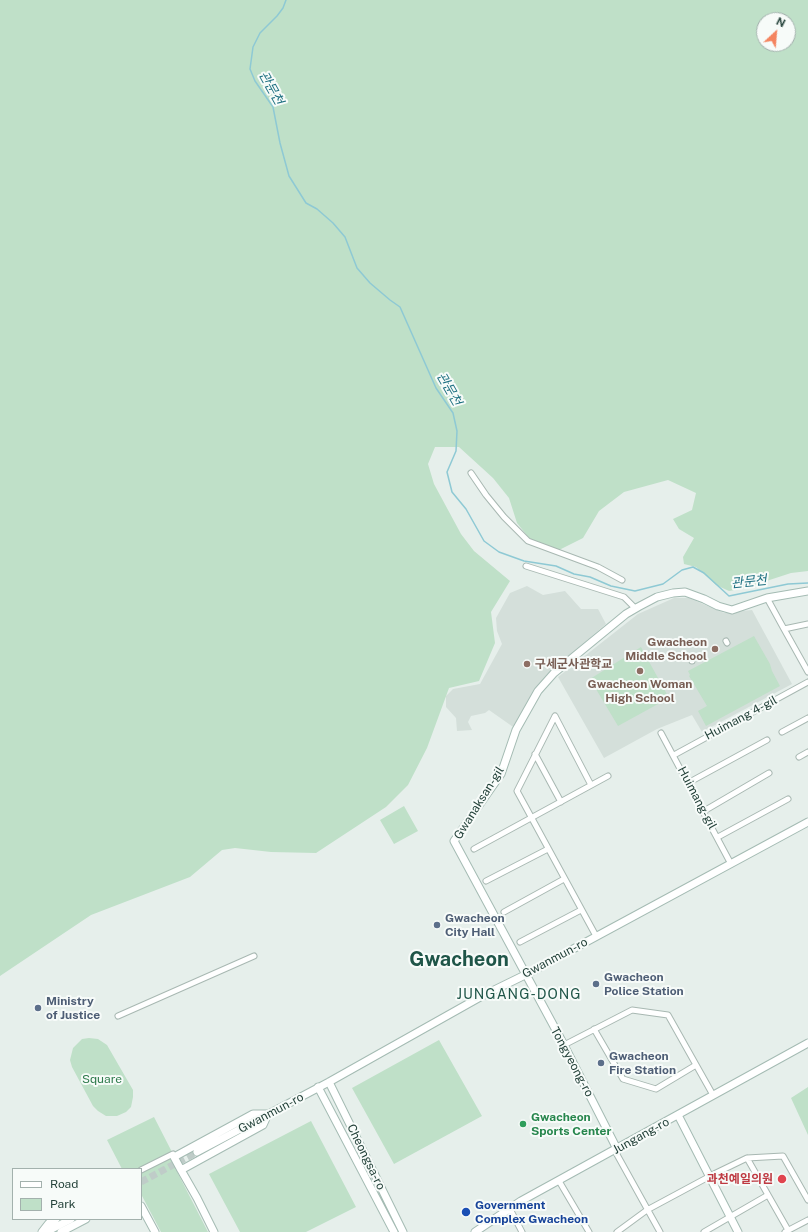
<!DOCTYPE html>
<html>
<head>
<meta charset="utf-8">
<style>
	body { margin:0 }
	#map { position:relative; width:808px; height:1232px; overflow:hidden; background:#e6efeb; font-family:"Public Sans",sans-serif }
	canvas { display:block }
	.legend { position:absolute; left:12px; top:1168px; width:130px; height:52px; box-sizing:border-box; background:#f7fbf9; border:1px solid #a3b1ad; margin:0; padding:5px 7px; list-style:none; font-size:12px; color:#24423a }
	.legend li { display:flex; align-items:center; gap:8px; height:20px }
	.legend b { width:20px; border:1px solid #a3b1ad }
	.north { position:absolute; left:756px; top:12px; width:40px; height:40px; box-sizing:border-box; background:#f7fbf9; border:1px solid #a3b1ad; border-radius:50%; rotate:26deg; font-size:11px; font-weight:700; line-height:16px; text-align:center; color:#24423a }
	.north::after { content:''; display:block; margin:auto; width:14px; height:18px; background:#f4845f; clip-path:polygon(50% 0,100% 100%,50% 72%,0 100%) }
</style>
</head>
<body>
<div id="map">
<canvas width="808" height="1232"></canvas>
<ul class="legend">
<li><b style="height:5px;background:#fff"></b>Road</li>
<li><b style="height:11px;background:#bfe0c8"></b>Park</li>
</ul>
<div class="north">N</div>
</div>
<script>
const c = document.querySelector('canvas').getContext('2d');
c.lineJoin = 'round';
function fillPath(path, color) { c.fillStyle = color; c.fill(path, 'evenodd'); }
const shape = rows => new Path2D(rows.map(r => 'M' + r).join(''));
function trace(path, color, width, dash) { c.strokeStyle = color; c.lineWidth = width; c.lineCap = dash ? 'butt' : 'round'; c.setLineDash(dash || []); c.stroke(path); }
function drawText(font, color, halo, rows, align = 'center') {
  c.font = font + ' "Public Sans","Noto Sans KR",sans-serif'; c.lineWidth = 4; c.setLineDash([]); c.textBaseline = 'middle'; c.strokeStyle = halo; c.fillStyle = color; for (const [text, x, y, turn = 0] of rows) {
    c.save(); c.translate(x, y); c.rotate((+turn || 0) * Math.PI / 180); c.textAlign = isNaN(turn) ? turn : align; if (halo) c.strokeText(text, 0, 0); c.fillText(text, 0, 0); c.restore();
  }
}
fillPath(shape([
	[527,586,543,595,565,591,581,609,598,609,606,624,579,647,574,656,552,672,516,729,489,710,485,713,471,716,468,722,472,730,457,731,456,718,446,707,446,696,453,689,480,684,502,644,497,631,496,618,510,593],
	[674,598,689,598,724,613,752,610,792,684,702,732,692,715,657,729,604,758,558,677,638,614]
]), '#d4dfda');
fillPath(shape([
	[0,0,808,0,808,571,791,573,745,588,729,591,716,585,696,567,684,564,683,557,694,538,679,529,673,519,692,510,696,493,668,480,624,492,599,511,583,538,557,551,533,543,517,523,509,498,493,478,459,447,435,447,428,464,434,484,461,534,474,551,510,581,491,612,495,643,479,681,449,688,427,748,408,785,386,807,316,853,271,852,235,848,222,850,190,877,91,915,0,976],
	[764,20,788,20,788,44,764,44],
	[754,636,770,664,772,671,780,686,706,726,698,711,707,706,689,676,690,675,688,671],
	[641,647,669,698,618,726,590,679],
	[404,806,418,831,394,844,380,820],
	[89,1038,98,1039,107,1045,133,1090,133,1097,131,1107,126,1112,117,1116,106,1116,98,1111,93,1106,72,1067,70,1060,73,1048,82,1039],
	[439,1040,482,1116,394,1164,352,1088],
	[808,1087,808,1135,791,1098],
	[154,1117,173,1154,169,1156,208,1232,161,1232,141,1194,141,1169,122,1169,107,1140],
	[311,1121,356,1207,306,1232,240,1232,209,1174]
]), '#bfe0c8');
trace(shape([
	[286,0,283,8,277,16,260,33,253,47,250,69,255,81,273,107,280,143,289,176,306,203,317,209,333,223,345,237,357,268,370,283,390,300,400,307,436,388,453,413,457,431,456,451,447,472,452,492,466,509,484,541,499,552,524,561,556,566,574,574,590,577,611,586,635,591,663,584,682,570,693,567,704,573,729,596,788,584,808,583]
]), '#8ec9d4', 1.5);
trace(shape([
	[141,1182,197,1152]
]), '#bfccc8', 7, [7, 3.5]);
const street = shape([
	[471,473,486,495,504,517,528,541,598,567,622,580],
	[526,566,624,597,635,608],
	[767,598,784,629],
	[808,624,784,629,808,672],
	[726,641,727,643],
	[692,660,692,661],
	[555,716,517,791,596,936],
	[555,716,591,785],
	[782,732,808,718],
	[661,733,731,864],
	[535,754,561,802],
	[674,755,808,682],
	[799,757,808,752],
	[688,783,767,740],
	[704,811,769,773],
	[718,837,788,799],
	[474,849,608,776],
	[486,881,548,849],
	[504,912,564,879],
	[520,942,581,910],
	[118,1016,254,956],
	[594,1029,623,1079,656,1089,696,1065],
	[564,1045,632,1010,668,1015,713,1095],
	[615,1151,660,1232],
	[747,1158,788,1230],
	[141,1170,173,1154],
	[559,1181,589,1232],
	[510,1209,522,1232],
	[617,1232,647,1210,714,1174,747,1158,783,1156,808,1200],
	[704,1232,768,1195],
	[785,1232,808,1220]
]);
const secondary = shape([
	[329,1082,403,1232],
	[318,1087,394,1232],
	[678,1115,738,1232],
	[617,1149,564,1045,454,841,501,774,516,730,538,691,554,673,626,614,638,607,657,597,673,593,685,592,704,599,718,606,732,610,767,598,808,591],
	[197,1152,329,1082,482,996,525,975,808,822],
	[181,1170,263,1125,268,1114,253,1114,174,1157,181,1170,197,1198,214,1232],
	[141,1206,155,1232],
	[42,1232,49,1223,56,1219],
	[46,1232,71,1219],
	[61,1232,86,1219],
	[475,1232,521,1201,808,1043]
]);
trace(street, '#a8b8b2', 7);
trace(secondary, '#a4bbb3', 9);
trace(street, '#fff', 5);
trace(secondary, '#fff', 7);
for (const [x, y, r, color] of [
	[715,649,4,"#8d6e63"],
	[527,664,4,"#8d6e63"],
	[640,671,4,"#8d6e63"],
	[437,925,4,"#5c6f8a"],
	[596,984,4,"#5c6f8a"],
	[38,1008,4,"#5c6f8a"],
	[601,1063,4,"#5c6f8a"],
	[523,1124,4,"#2e9e5b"],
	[782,1179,5,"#e0444e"],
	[466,1212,5,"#1a4fb4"]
]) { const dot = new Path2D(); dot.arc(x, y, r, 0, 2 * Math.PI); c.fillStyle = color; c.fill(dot); trace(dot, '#f7fbf9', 1.5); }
drawText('bold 12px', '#785e54', '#f7fbf9', [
	["Gwacheon",707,642],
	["Middle School",707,656],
	["구세군사관학교",535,664,"left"],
	["Gwacheon Woman",640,684,"center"],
	["High School",640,698,"center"]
], 'right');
drawText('12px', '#24423a', '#f7fbf9', [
	["Huimang 4-gil",741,718,-28],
	["Huimang-gil",697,798,62],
	["Gwanaksan-gil",479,803,-58],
	["Gwanmun-ro",555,958,-28],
	["Tongyeong-ro",572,1062,62],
	["Gwanmun-ro",271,1113,-28],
	["Jungang-ro",641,1136,-29],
	["Cheongsa-ro",366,1157,64]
]);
drawText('bold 12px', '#4e5e75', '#f7fbf9', [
	["Gwacheon",445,918],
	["City Hall",445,932],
	["Gwacheon",604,977],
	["Police Station",604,991],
	["Ministry",46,1001],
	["of Justice",46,1015],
	["Gwacheon",609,1056],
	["Fire Station",609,1070]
], 'left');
drawText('12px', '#2d7a4b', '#f7fbf9', [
	["Square",102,1079]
]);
drawText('bold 12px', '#27864d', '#f7fbf9', [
	["Gwacheon",531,1117],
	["Sports Center",531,1131]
], 'left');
drawText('bold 12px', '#be3a42', '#f7fbf9', [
	["과천예일의원",773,1179]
], 'right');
drawText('bold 12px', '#164399', '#f7fbf9', [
	["Government",475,1205],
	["Complex Gwacheon",475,1219]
], 'left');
drawText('italic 13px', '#1c6f80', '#f7fbf9', [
	["관문천",271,88,61],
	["관문천",449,389,60],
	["관문천",749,582,-6]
]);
c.letterSpacing = '1px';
drawText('14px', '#1f5548', '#f7fbf9', [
	["JUNGANG-DONG",519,995]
]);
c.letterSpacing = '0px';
drawText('bold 20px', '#1f5548', '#f7fbf9', [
	["Gwacheon",459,960]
]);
</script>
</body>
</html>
